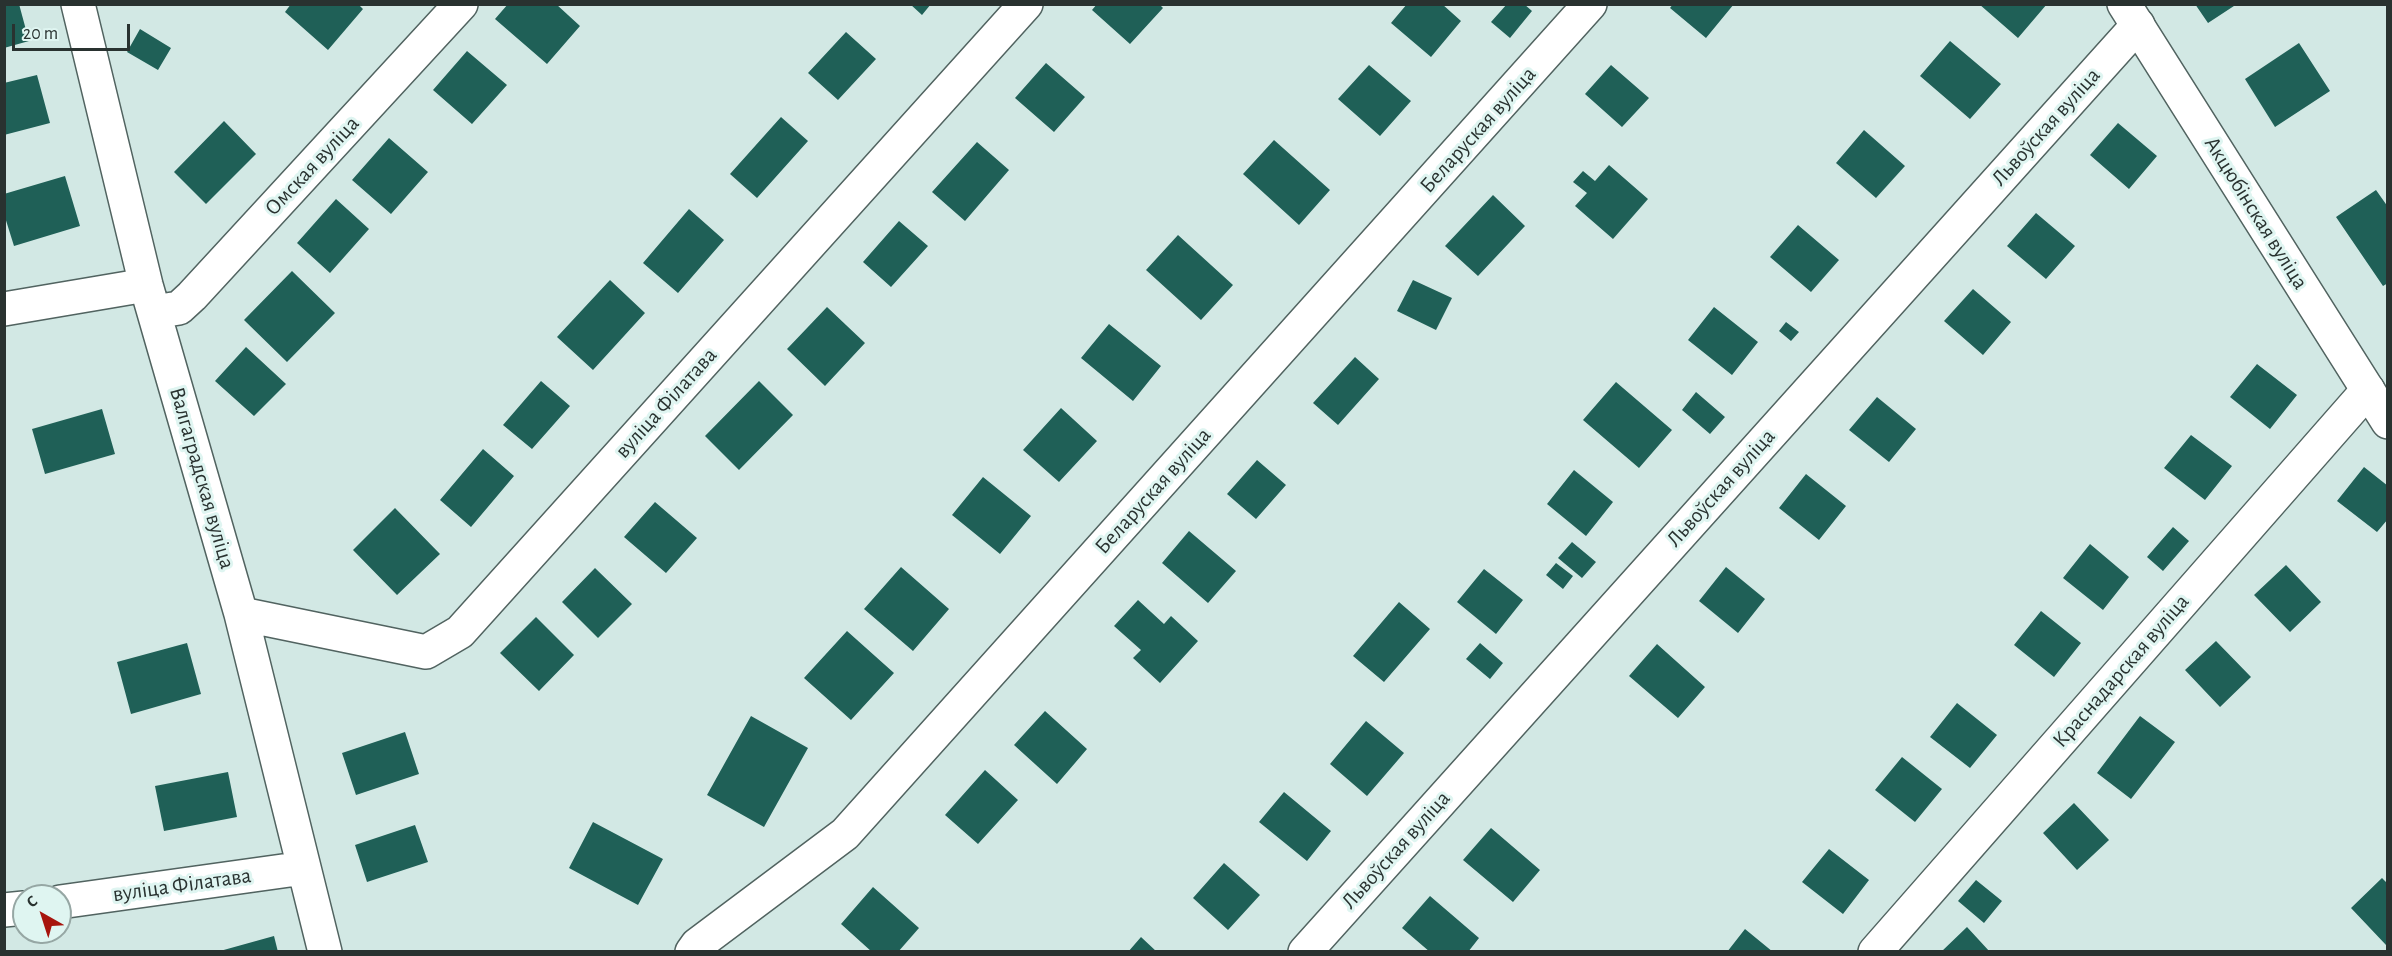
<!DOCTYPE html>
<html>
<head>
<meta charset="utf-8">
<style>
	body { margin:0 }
	#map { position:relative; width:2392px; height:956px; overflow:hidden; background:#d2e8e4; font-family:"Alegreya Sans",sans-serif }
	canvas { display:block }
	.frame { position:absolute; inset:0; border:6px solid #293230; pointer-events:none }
	.north { position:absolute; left:12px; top:884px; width:60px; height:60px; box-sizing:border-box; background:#dff5f1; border:2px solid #96a7a4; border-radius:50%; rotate:321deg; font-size:16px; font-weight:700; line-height:24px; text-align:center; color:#293230 }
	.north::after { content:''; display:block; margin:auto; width:21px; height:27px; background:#a7140d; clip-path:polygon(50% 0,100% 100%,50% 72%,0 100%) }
	.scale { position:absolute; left:12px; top:24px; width:118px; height:27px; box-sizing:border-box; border:3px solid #293230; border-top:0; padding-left:8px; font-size:18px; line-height:21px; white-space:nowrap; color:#293230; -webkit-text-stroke:4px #dff5f1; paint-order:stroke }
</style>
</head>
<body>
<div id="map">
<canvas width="2392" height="956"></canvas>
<div class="frame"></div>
<div class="north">С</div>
<div class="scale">20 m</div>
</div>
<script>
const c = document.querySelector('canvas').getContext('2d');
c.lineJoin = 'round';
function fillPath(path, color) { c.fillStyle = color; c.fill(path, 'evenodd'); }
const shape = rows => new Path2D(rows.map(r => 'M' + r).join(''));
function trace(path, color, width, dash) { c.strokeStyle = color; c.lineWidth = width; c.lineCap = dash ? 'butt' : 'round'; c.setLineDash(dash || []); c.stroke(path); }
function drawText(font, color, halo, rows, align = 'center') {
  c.font = font + ' "Alegreya Sans",sans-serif'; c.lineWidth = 6; c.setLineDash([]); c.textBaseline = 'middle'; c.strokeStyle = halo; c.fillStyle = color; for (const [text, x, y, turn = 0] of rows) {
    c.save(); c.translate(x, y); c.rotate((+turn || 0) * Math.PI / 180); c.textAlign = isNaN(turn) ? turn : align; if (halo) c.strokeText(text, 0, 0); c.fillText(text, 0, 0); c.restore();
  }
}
fillPath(shape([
	[4,4,19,4,29,41,4,48],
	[291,4,358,4,363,9,328,50,285,12],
	[508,4,556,4,580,26,547,64,495,19],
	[910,4,931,4,922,15],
	[1097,4,1159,4,1163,8,1130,44,1092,10],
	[1407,4,1442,4,1461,21,1431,57,1391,23],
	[1507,4,1524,4,1532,11,1510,38,1491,22],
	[1673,4,1734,4,1706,38,1670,8],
	[1979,4,2047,4,2018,38],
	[2195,4,2237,4,2208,23],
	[140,29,171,48,158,70,127,52],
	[846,32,876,59,838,100,808,73],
	[1950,41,2001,84,1970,119,1920,76],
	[2299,43,2330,91,2275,127,2245,79],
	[467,51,507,85,472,124,433,90],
	[1046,63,1085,97,1054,132,1015,98],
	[1369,65,1411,101,1380,136,1338,99],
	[1611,65,1649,98,1622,127,1585,94],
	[37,75,50,123,4,135,4,83],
	[781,117,808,141,757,198,730,174],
	[224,121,256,154,206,204,174,172],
	[2118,123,2157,156,2129,189,2090,155],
	[1864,130,1905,166,1876,198,1836,163],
	[389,138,428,172,391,214,352,180],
	[1274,140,1330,190,1299,225,1243,174],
	[977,142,1009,170,965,221,932,192],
	[1609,165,1648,199,1613,239,1575,206,1587,193,1573,182,1583,171,1595,181],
	[65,176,80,226,14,246,4,214,4,194],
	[2376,190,2388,207,2388,283,2383,286,2336,217],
	[1493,195,1525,226,1478,276,1445,246],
	[336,199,369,229,330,273,297,243],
	[689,209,724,240,678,293,643,263],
	[2036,213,2075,246,2046,279,2007,246],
	[899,221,928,246,891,287,863,262],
	[1798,225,1839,260,1811,292,1770,257],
	[1178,235,1233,285,1201,320,1146,270],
	[292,271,335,313,287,362,244,320],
	[610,280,645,313,593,370,557,337],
	[1413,280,1452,298,1436,330,1397,311],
	[1973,289,2011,322,1983,355,1944,321],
	[827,307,865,343,825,386,787,349],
	[1714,307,1758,342,1732,375,1688,340],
	[1786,322,1799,332,1791,341,1779,331],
	[1109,324,1161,366,1133,401,1081,358],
	[246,347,286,384,254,416,215,381],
	[1355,357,1379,379,1338,425,1313,403],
	[2257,364,2297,395,2270,429,2230,397],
	[541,381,570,406,532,449,503,425],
	[759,381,793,415,739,470,705,436],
	[1616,382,1672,430,1639,468,1583,420],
	[1696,392,1725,417,1710,434,1682,410],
	[1877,397,1916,429,1889,462,1849,430],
	[1061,408,1097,441,1059,482,1023,450],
	[102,409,115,454,45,474,32,429],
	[2191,435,2232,466,2205,500,2164,468],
	[483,449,514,476,471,527,440,500],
	[1257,460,1286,485,1256,519,1227,494],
	[2364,467,2388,486,2388,519,2377,532,2337,501],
	[1574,470,1613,502,1586,536,1547,504],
	[1806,474,1846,506,1819,540,1779,508],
	[983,477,1031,516,1000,554,952,515],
	[655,502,697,538,666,573,624,537],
	[395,508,440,554,397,595,353,550],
	[2173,527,2189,541,2163,571,2147,557],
	[1189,531,1236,571,1208,603,1162,563],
	[1572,542,1596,562,1582,578,1558,558],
	[2090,544,2129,577,2103,610,2063,578],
	[1556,563,1573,576,1563,589,1546,575],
	[2286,565,2321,602,2290,632,2254,595],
	[901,567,949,609,913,651,864,609],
	[1726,567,1765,599,1738,633,1699,601],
	[595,568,632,604,598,638,562,602],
	[1484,569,1523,600,1496,634,1457,602],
	[1138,600,1164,624,1171,616,1198,641,1160,683,1133,658,1141,650,1114,626],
	[1399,602,1430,629,1384,682,1353,656],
	[2041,611,2081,643,2054,677,2014,645],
	[536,617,574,655,539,691,500,653],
	[847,631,894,673,851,720,804,678],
	[2216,641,2251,677,2220,707,2185,670],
	[187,643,201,694,131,714,117,662],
	[1480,643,1503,663,1490,679,1466,659],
	[1657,644,1705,687,1678,718,1629,676],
	[1957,703,1997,735,1970,768,1930,737],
	[1045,711,1087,749,1057,784,1014,745],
	[751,716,808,748,764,827,707,795],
	[2140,716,2175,742,2131,799,2097,773],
	[1366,721,1404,753,1367,796,1330,764],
	[405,732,419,774,356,795,342,753],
	[1902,757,1942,789,1915,822,1875,790],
	[985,770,1018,800,978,844,945,815],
	[228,772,237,817,164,831,155,786],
	[1284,792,1331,831,1307,861,1259,822],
	[2074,803,2109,840,2077,870,2043,833],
	[593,822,663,859,638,905,569,868],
	[415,825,428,862,367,882,355,845],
	[1491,828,1540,870,1513,902,1463,860],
	[1829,849,1869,880,1843,914,1802,882],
	[1224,863,1260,895,1228,930,1193,898],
	[2382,878,2388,884,2386,945,2351,908],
	[1976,880,2002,901,1984,923,1958,901],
	[873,887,919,928,898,952,872,952,841,924],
	[1430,896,1479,938,1468,952,1430,952,1402,928],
	[1967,927,1990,952,1941,952],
	[1745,929,1773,952,1727,952],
	[274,936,278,952,220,952,220,951],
	[1141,937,1157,952,1128,952]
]), '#1f6057');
const minor = shape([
	[78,4,146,285,241,614,325,952],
	[4,309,146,285],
	[154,312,179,308,192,296,461,4],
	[241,614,426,652,460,632,1026,4],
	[60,902,304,868],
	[4,910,24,908],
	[692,952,697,945,845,834,1590,4],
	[1305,952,2138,25],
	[1875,952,2368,390]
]);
const tertiary = shape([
	[2124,4,2388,422]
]);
trace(minor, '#516360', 36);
trace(tertiary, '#516360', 36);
trace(minor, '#fff', 33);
trace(tertiary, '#fff', 33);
drawText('22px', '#293230', '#dff5f1', [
	["Львоўская вуліца",2046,127,-48],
	["Беларуская вуліца",1478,130,-48],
	["Омская вуліца",312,166,-47],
	["Акцюбінская вуліца",2256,213,58],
	["вуліца Філатава",666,403,-48],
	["Валгаградская вуліца",202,478,74],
	["Львоўская вуліца",1721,488,-48],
	["Беларуская вуліца",1153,491,-48],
	["Краснадарская вуліца",2121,671,-49],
	["Львоўская вуліца",1396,850,-48],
	["вуліца Філатава",182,885,-8]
]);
</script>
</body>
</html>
